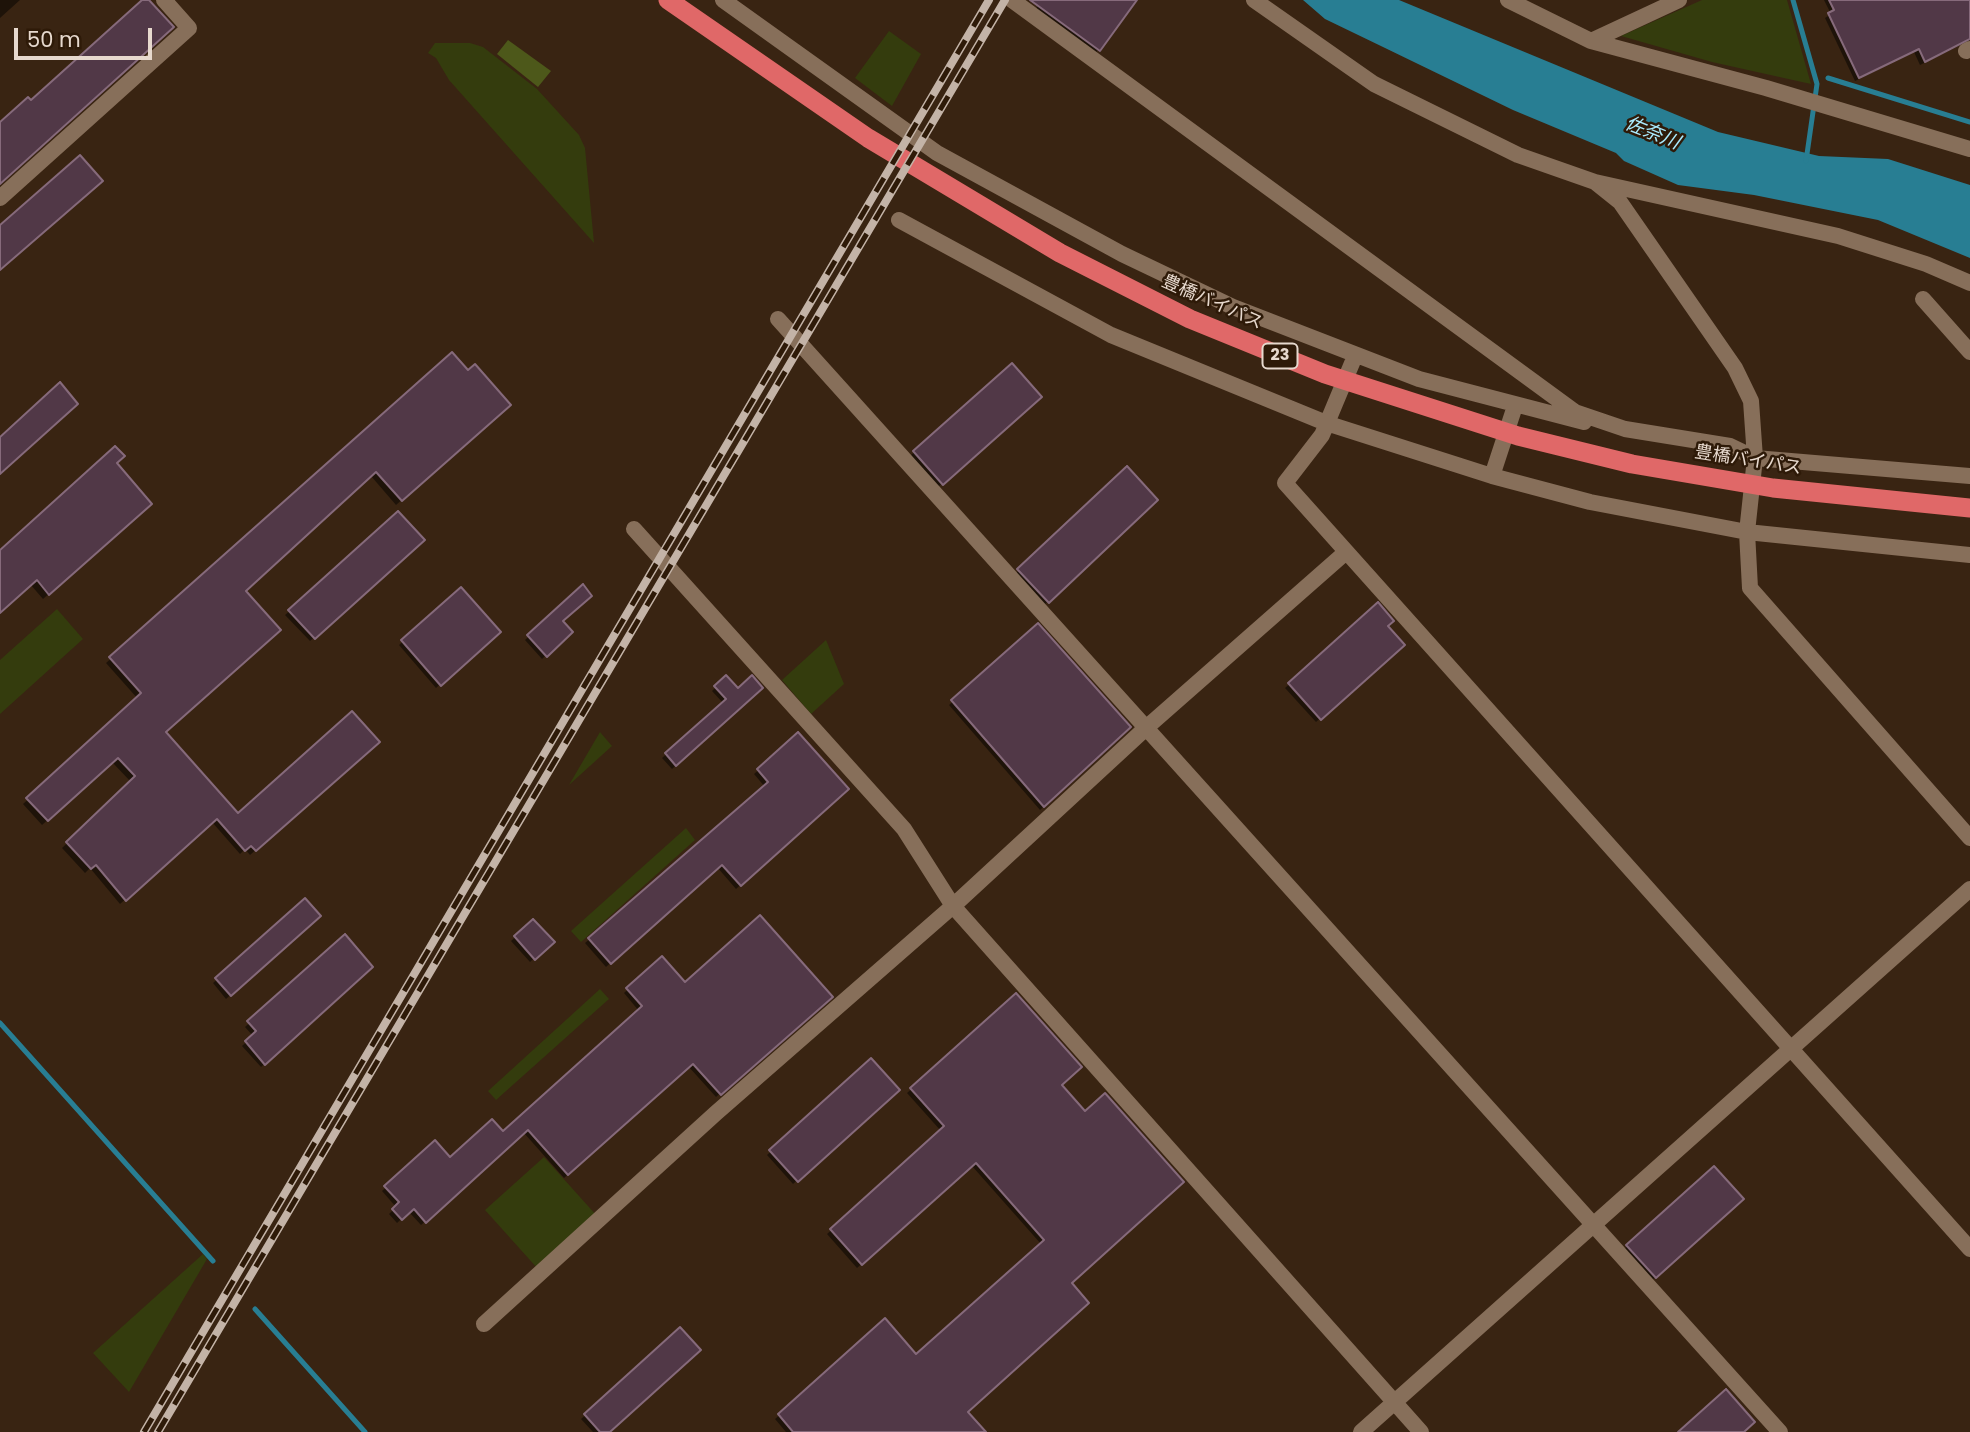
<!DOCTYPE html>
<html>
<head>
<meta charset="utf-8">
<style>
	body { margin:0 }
	#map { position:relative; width:1970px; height:1432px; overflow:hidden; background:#392412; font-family:Poppins,sans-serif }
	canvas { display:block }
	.scale { position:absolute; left:14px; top:28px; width:138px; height:32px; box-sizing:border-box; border:4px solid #e7d9ce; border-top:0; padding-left:9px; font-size:21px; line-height:24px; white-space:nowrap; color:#e7d9ce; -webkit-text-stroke:5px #2e1a08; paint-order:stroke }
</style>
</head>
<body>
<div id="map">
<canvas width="1970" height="1432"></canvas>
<div class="scale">50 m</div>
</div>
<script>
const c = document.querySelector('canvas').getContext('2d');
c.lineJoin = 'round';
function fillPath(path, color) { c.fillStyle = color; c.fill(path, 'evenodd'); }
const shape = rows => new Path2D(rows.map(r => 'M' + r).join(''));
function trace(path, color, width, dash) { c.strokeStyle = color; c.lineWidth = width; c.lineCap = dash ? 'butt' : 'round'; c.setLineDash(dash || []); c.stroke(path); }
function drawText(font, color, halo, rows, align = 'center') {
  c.font = font + ' Poppins,"Noto Sans JP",sans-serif'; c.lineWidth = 5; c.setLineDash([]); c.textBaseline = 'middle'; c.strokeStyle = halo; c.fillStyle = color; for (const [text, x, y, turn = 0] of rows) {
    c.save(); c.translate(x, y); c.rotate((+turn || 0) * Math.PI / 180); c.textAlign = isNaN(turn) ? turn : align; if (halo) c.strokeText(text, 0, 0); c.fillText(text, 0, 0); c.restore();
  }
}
fillPath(shape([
	[1702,0,1787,0,1811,84,1712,62,1621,36],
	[889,31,921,54,892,106,855,78],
	[435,43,470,43,483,47,537,89,579,135,585,148,594,243,449,80,436,58,428,53],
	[57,609,83,639,0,714,0,660],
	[826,640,844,684,811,714,782,680],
	[600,732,612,746,569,785],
	[686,828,695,840,581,942,571,931],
	[600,989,609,999,496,1100,488,1091],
	[544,1157,597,1216,538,1269,485,1210],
	[203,1254,207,1259,129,1392,93,1353]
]), '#343c0d');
fillPath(shape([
	[508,40,551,71,538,87,497,54]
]), '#4d581a');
fillPath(shape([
	[1303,0,1399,0,1718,132,1819,156,1888,159,1970,185,1970,258,1878,220,1754,195,1678,185,1624,161,1616,153,1513,110,1383,47,1325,19]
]), '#287e93');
fillPath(shape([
	[0,0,20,0,0,18],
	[1042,0,1135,0,1095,54,1035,10],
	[1824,0,1966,0,1970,8,1970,40,1920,65,1914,52,1855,81,1825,18,1831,14],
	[451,354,503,410,396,505,371,476,244,591,164,732,238,815,373,746,250,855,245,849,240,854,212,822,120,904,90,868,85,873,62,848,131,782,112,762,42,825,23,804,138,699,106,663],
	[1012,366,1039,397,938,487,910,456],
	[115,463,144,509,43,599,30,584,0,611,0,549,2,551],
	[1127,469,1156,500,1044,605,1015,574],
	[398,513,423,540,310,641,285,615],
	[582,587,561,621,571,632,542,659,525,640],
	[461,589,499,632,436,688,399,645],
	[1378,605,1386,627,1402,645,1316,722,1285,688],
	[1038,626,1129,727,1040,810,949,705],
	[726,677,738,690,761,688,672,769,662,758,723,703,712,691],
	[798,735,846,789,736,889,717,867,606,967,585,943,765,787,754,774],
	[305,900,318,916,226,999,213,983],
	[533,921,552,942,530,962,511,941],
	[344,937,371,967,261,1067,242,1046,253,1036,245,1027],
	[661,958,684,984,830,997,716,1097,688,1066,564,1178,524,1133,421,1225,409,1212,397,1223,389,1214,396,1207,382,1191,435,1142,450,1159,503,1133,639,1011,624,993],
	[1016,995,1060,1086,1085,1113,1069,1283,966,1412,983,1432,786,1432,775,1419,884,1321,916,1357,1041,1244,972,1166,857,1268,827,1234,941,1131,907,1093],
	[871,1060,898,1090,793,1184,767,1155],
	[1714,1168,1742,1199,1651,1281,1623,1250],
	[680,1330,608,1432,593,1432,581,1419]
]), '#0007');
trace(shape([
	[1793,0,1817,84,1806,161],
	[1828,78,1970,122],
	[0,1023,213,1261],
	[255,1309,365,1432]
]), '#287e93', 5);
const building = shape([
	[142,0,149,0,174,27,0,184,0,122,28,97,31,100,142,0],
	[1030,0,1137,0,1100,51,1030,0],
	[1829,0,1970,0,1970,39,1925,62,1919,49,1859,78,1828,13,1834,10,1829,0],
	[80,155,103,181,0,270,0,225,80,155],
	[452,352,468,370,475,364,511,405,402,501,376,472,246,591,281,630,166,732,238,813,352,711,380,742,256,851,251,846,245,851,217,819,126,901,96,865,91,869,66,842,135,776,118,758,48,821,26,798,141,693,109,657,452,352],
	[1012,363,1042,397,943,485,913,451,1012,363],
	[60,382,78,404,0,474,0,437,60,382],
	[115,446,125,456,117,463,152,504,49,595,37,580,0,613,0,550,115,446],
	[1127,466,1158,500,1049,603,1017,569,1127,466],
	[398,511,425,540,315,639,288,610,398,511],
	[583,584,592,596,563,621,573,632,547,657,527,635,583,584],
	[461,587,501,632,441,686,401,640,461,587],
	[1378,602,1394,621,1388,626,1405,645,1321,720,1288,683,1378,602],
	[1038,623,1131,727,1044,807,951,700,1038,623],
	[726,675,738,688,752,675,763,688,676,766,665,753,726,699,714,686,726,675],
	[798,732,849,789,741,886,722,865,611,964,588,938,768,782,757,769,798,732],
	[305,898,321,916,231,996,215,978,305,898],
	[760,915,833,997,721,1095,693,1064,568,1175,528,1130,426,1223,414,1209,402,1220,392,1209,399,1202,384,1186,435,1140,450,1157,492,1119,503,1131,642,1006,626,988,662,956,685,982,760,915],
	[533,919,555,942,535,960,514,936,533,919],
	[345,934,373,967,265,1065,245,1041,256,1031,247,1021,345,934],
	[1016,993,1082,1067,1062,1085,1085,1111,1105,1093,1184,1182,1072,1283,1089,1303,968,1412,986,1432,793,1432,778,1414,885,1318,916,1354,1044,1240,976,1163,862,1265,830,1229,944,1126,910,1088,1016,993],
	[871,1058,900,1090,798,1182,769,1150,871,1058],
	[1714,1166,1744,1199,1656,1278,1626,1245,1714,1166],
	[680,1327,701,1350,610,1432,600,1432,584,1414,680,1327],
	[1726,1389,1755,1422,1744,1432,1678,1432,1726,1389]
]);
fillPath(building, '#513847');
trace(building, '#866a7b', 2);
trace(shape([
	[723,0,937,153,1122,254,1233,307,1419,379,1584,422],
	[1012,0,1575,412,1625,429,1730,446,1755,458,1970,476],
	[1254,0,1374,84,1518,155,1595,182,1838,236,1926,264,1970,283],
	[1508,0,1591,41,1766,88,1970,149],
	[1591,41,1679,0],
	[1966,51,1970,49],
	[1595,182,1620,202,1735,368,1751,401,1755,458,1747,532,1750,588,1970,838],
	[0,198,189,28,164,0],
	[899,220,1111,335,1326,423,1492,476,1515,406],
	[1923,299,1970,352],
	[778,319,1780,1432],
	[1355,356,1322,435,1285,483,1970,1249],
	[1492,476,1590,502,1747,532,1970,555],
	[634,529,904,829,953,906,1421,1432],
	[484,1324,716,1113,953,906,1147,727,1346,552],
	[1361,1432,1970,889]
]), '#876f5a', 16);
trace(shape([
	[668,0,868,138,1060,253,1190,319,1325,374,1518,436,1632,464,1773,488,1970,508]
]), '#e06868', 19);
const rail = shape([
	[144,1432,989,0],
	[158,1432,1005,0]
]);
trace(rail, '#c3b3a7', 8);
trace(rail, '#2e1a08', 5, [16]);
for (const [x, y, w] of [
	[1280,356,35]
]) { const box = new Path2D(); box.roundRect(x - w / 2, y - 12.5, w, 25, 5); c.fillStyle = '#2e1a08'; c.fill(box); trace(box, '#e7d9ce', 2); }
drawText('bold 16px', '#e7d9ce', null, [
	["23",1280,356]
]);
drawText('18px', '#e7d9ce', '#2e1a08', [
	["豊橋バイパス",1212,303,24],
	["豊橋バイパス",1748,461,9]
]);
drawText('italic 19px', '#aaeafd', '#2e1a08', [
	["佐奈川",1652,134,22]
]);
</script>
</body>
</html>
